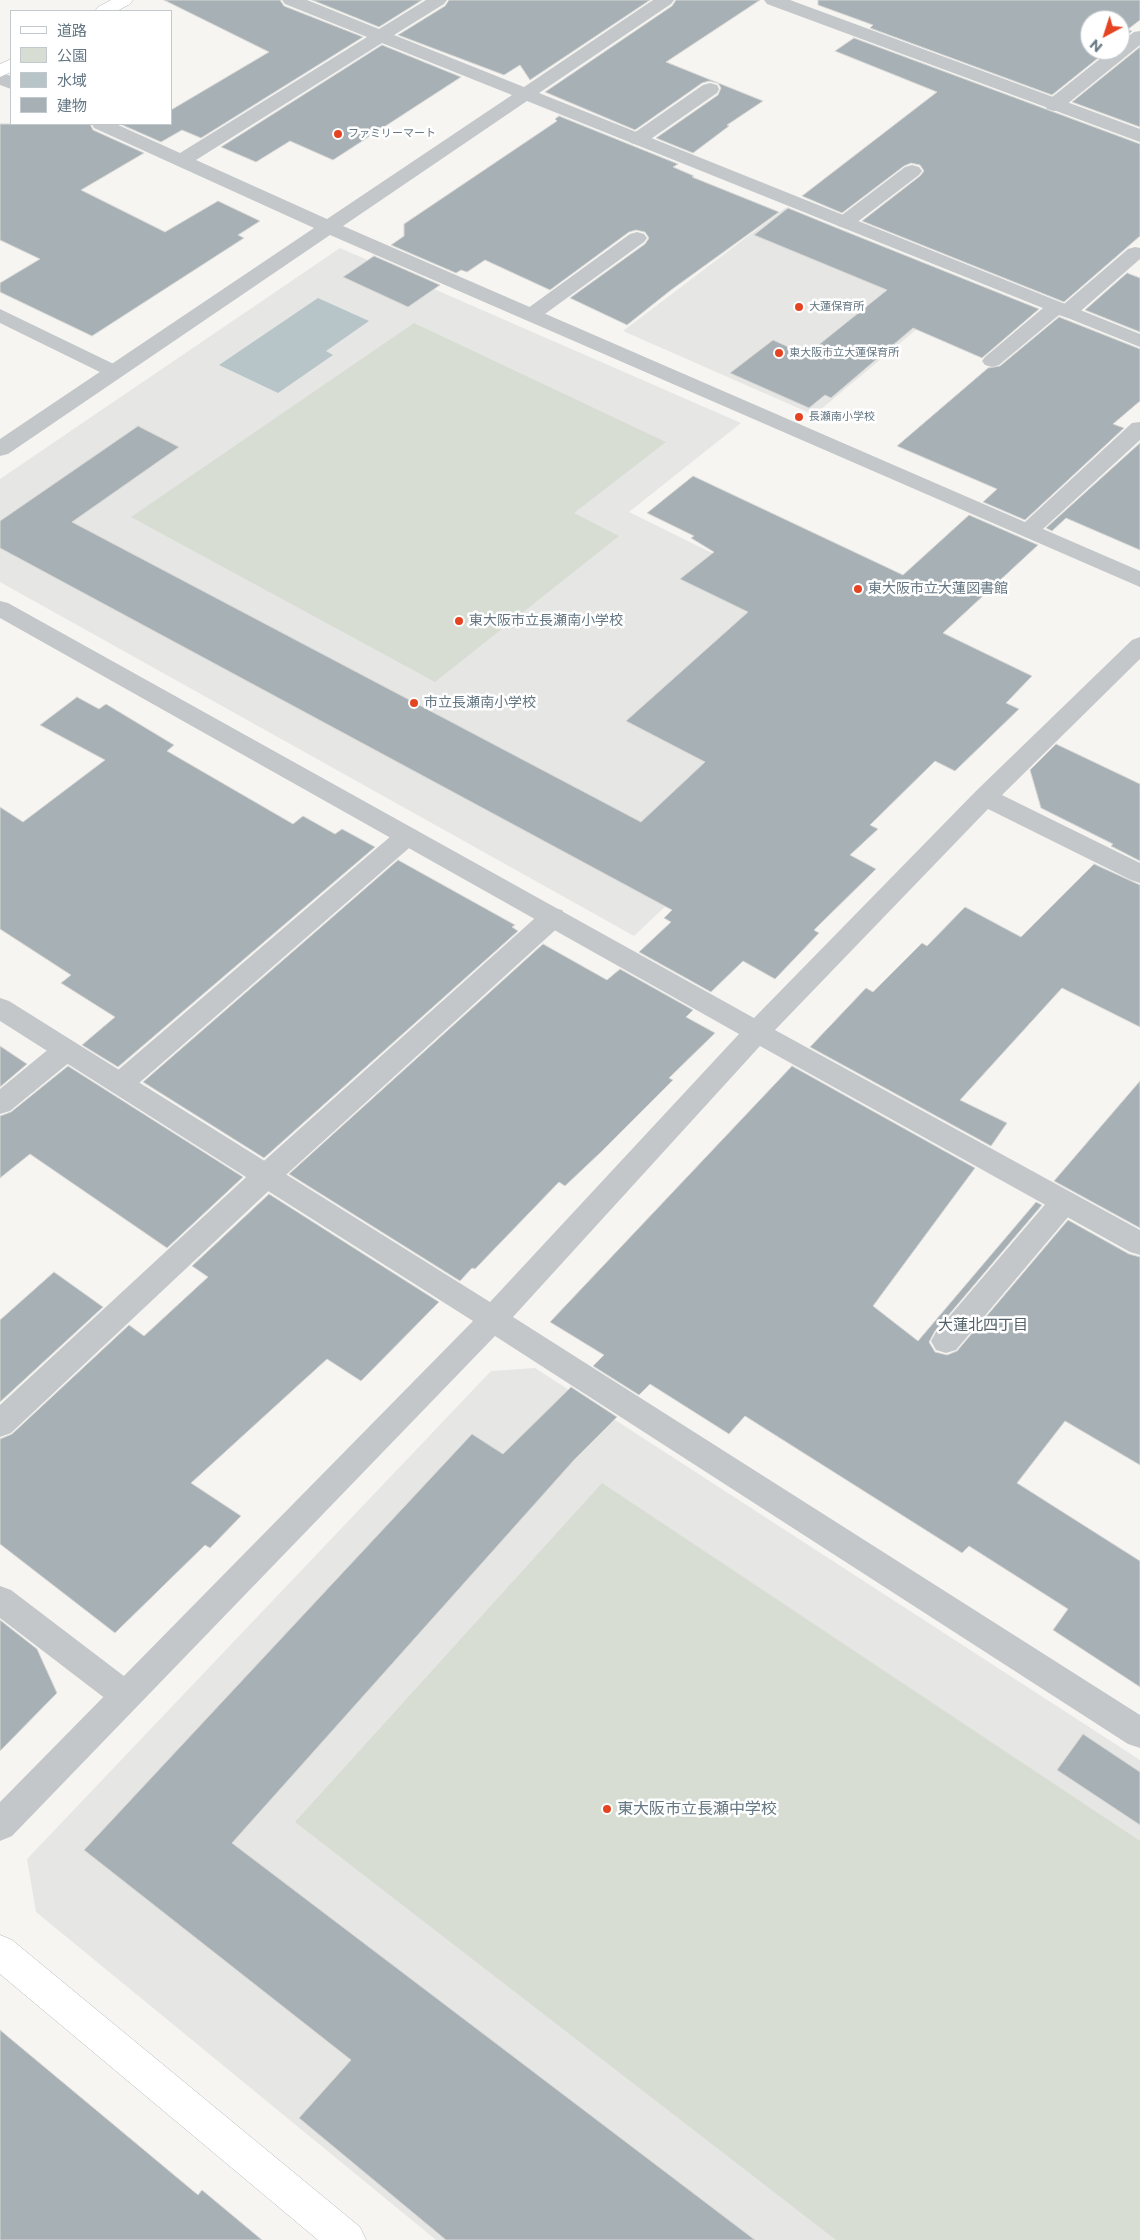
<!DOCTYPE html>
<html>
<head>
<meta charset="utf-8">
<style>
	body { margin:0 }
	#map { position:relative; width:1140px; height:2240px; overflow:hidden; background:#f6f5f2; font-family:Montserrat,"Noto Sans JP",sans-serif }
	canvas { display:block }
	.legend { position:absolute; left:10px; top:10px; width:162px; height:115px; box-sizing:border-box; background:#fff; border:1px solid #c1c9cd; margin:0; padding:6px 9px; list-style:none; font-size:15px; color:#647783 }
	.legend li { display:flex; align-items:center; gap:10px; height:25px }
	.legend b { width:25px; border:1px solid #c1c9cd }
	.north { position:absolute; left:1080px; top:10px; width:50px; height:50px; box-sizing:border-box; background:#fff; border:1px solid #c1c9cd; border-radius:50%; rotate:220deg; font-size:14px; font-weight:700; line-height:20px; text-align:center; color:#647783 }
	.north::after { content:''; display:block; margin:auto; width:18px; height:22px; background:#e54422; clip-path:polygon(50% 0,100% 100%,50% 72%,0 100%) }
</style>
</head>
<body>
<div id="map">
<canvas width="1140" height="2240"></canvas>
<ul class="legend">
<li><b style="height:6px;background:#fff"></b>道路</li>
<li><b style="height:14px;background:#d7ddd3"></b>公園</li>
<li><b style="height:14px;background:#b8c5c8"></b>水域</li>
<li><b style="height:14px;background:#a7b0b5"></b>建物</li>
</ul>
<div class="north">N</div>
</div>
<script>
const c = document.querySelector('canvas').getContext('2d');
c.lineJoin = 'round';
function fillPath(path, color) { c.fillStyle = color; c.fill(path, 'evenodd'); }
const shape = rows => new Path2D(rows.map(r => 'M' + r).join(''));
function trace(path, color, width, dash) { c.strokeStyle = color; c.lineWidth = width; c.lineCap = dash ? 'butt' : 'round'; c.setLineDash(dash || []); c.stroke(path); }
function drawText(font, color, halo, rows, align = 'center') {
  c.font = font + ' Montserrat,"Noto Sans JP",sans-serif'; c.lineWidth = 5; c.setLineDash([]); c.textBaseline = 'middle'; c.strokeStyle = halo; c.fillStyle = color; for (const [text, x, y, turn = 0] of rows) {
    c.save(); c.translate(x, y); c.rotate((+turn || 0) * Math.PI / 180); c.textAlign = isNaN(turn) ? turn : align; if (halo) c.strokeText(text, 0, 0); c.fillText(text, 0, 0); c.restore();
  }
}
fillPath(shape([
	[785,208,971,284,814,415,623,331],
	[340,248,741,423,629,512,927,659,634,936,0,582,0,479],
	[535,1368,1140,1760,1140,2240,436,2240,36,1912,27,1859,491,1371]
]), '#e6e7e5');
fillPath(shape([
	[414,323,666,442,574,513,619,536,435,682,131,517],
	[602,1483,1140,1841,1140,2240,836,2240,295,1822]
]), '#d7ddd3');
fillPath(shape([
	[318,298,369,321,326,351,333,355,278,393,219,365]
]), '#b8c5c8');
const building = shape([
	[164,0,280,0,284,6,363,37,201,138,182,130,161,142,120,124,171,124,171,110,269,52,164,0],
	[312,0,422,0,379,27,312,0],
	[449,0,650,0,530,80,520,65,504,75,398,35,445,6,449,0],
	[676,0,760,0,666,62,763,101,727,125,729,126,693,153,656,138,718,95,721,88,718,83,709,81,702,83,635,130,545,92,672,6,676,0],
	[818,0,1140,0,1140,20,1127,30,1132,31,1120,41,1120,20,1090,20,1090,50,1108,50,1052,95,870,28,873,25,818,5,818,0],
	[854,38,1140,144,1140,236,1064,302,862,221,920,176,924,171,920,165,911,163,904,166,842,213,802,196,937,92,835,51,854,38],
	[382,45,461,77,333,160,290,141,256,162,221,147,382,45],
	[1140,47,1140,127,1072,102,1140,47],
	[559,116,678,164,673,167,694,176,692,177,779,212,671,290,627,325,570,298,645,244,649,238,645,232,636,230,629,232,550,290,485,260,467,272,461,270,456,273,391,245,404,236,404,224,557,121,555,119,559,116],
	[0,124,90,124,93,130,144,153,81,190,165,232,218,201,260,221,238,235,244,238,92,336,0,292,0,283,40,259,0,240,0,124],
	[788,208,837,228,1039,309,982,358,913,328,831,398,825,395,809,408,730,373,773,340,806,355,887,290,754,235,788,208],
	[374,256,440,285,408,307,343,277,374,256],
	[1127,273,1140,278,1140,332,1085,310,1127,273],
	[1059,317,1140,349,1140,401,1113,424,1124,428,1025,520,983,502,997,489,897,446,988,368,1000,366,1059,317],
	[138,426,179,447,72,522,641,822,705,762,626,721,748,612,680,579,714,552,691,538,694,536,647,513,693,476,903,575,969,515,1038,545,943,633,1032,676,1006,703,1019,709,955,771,935,761,870,825,878,829,850,855,876,869,814,930,819,933,775,979,743,961,711,992,639,952,671,922,664,918,672,910,0,548,0,521,138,426],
	[1140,443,1140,550,1066,518,1052,531,1046,528,1140,443],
	[77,697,99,709,106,704,174,745,167,751,293,824,303,816,335,834,342,829,375,847,118,1067,82,1045,115,1017,61,983,71,975,0,929,0,807,23,822,105,760,40,725,77,697],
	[1056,744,1140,784,1140,861,1111,846,1113,844,1041,808,1030,770,1056,744],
	[398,860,515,925,512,927,518,931,264,1158,143,1082,398,860],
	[1094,864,1140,885,1140,1027,1062,988,960,1100,1007,1123,991,1146,810,1047,866,988,873,992,922,943,927,946,965,907,1021,937,1094,864],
	[543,944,607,980,620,969,693,1010,686,1017,715,1033,669,1078,673,1080,602,1151,565,1186,559,1182,475,1269,472,1268,460,1281,289,1174,543,944],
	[0,1046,27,1064,0,1087,0,1046],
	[68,1066,243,1177,167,1248,30,1154,0,1178,0,1116,11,1112,68,1066],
	[792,1066,975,1168,873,1306,918,1341,1036,1202,1042,1205,935,1331,929,1342,935,1352,947,1355,957,1351,1068,1220,1129,1254,1140,1257,1140,1465,1065,1421,1017,1483,1140,1561,1140,1687,1053,1630,1068,1609,969,1546,962,1553,745,1416,729,1434,650,1384,639,1395,593,1366,604,1355,550,1322,792,1066],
	[1140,1081,1140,1228,1054,1181,1140,1081],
	[269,1194,439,1302,361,1381,327,1359,191,1483,241,1516,210,1548,205,1545,115,1633,0,1544,0,1439,12,1434,129,1325,144,1336,208,1277,192,1266,269,1194],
	[54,1272,103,1307,0,1402,0,1320,54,1272],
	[571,1387,617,1417,574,1460,232,1843,755,2240,446,2240,299,2118,351,2060,84,1850,472,1434,503,1454,571,1387],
	[0,1620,37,1649,57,1693,0,1751,0,1620],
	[1083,1734,1140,1772,1140,1825,1057,1770,1083,1734],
	[0,2030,198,2195,202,2190,262,2240,0,2240,0,2030]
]);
fillPath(building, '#a7b0b5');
trace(building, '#d7d7d4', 1);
const secondary = shape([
	[111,0,133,0,130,4,117,11,95,11,98,7,111,0],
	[11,59,11,72,0,77,0,64,11,59],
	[0,1935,12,1940,360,2227,366,2240,318,2240,0,1974,0,1935]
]);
trace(secondary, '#b3b9bd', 1);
fillPath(shape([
	[1140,31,1140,45,1061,109,1054,111,1047,109,1045,105,1047,101,1111,50,1120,50,1120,43,1134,32,1140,31],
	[710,83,717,85,719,89,717,93,645,143,638,145,631,143,628,139,631,135,703,85,710,83],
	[912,165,919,167,922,171,919,175,852,226,845,228,838,226,835,222,838,218,905,167,912,165],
	[637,232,644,234,647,238,644,242,538,319,531,321,524,319,521,315,524,311,630,234,637,232],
	[1135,247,1140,248,1140,259,1075,316,1068,318,1059,315,999,365,992,367,985,365,982,361,985,357,1049,303,1056,301,1064,304,1128,249,1135,247],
	[0,309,122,368,126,372,122,376,115,378,108,376,0,323,0,309],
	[407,827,416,830,420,836,416,842,131,1090,121,1093,111,1090,107,1083,111,1076,398,830,407,827],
	[553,908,562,910,566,917,562,924,276,1184,11,1433,0,1437,0,1405,256,1168,544,910,553,908],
	[66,1040,76,1043,79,1050,76,1057,10,1111,0,1114,0,1089,56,1043,66,1040],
	[1064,1191,1074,1194,1078,1202,1074,1210,956,1350,946,1353,936,1350,931,1341,936,1332,1054,1194,1064,1191],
	[0,1586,11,1590,137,1686,142,1696,137,1706,126,1711,115,1706,0,1618,0,1586]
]), '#c3c7ca');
fillPath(shape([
	[282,0,307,0,379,29,426,0,447,0,444,4,394,35,524,87,653,0,674,0,671,4,539,93,1140,334,1140,347,527,101,343,226,1025,522,1132,423,1140,422,1140,440,1043,529,1140,571,1140,587,330,235,8,454,0,456,0,439,314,228,94,128,92,124,116,124,180,153,367,37,285,4,282,0],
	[382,43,512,95,327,219,196,160,382,43],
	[764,0,790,0,1140,129,1140,142,767,4,764,0],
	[0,72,11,76,11,89,0,85,0,72],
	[0,601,8,603,754,1018,976,791,1132,640,1140,637,1140,659,1002,795,1140,863,1140,883,1131,880,988,809,775,1030,1140,1230,1140,1255,1130,1252,760,1046,513,1317,1140,1715,1140,1748,1128,1744,495,1336,12,1836,0,1841,0,1802,473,1321,0,1021,0,998,9,1001,490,1302,739,1034,0,618,0,601]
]), '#c3c7ca');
fillPath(secondary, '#fff');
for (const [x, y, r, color] of [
	[338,134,5,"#e54422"],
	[799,307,5,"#e54422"],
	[779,353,5,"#e54422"],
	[799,417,5,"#e54422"],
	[858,589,5,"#e54422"],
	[459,621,5,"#e54422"],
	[414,703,5,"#e54422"],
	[607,1809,5,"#e54422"]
]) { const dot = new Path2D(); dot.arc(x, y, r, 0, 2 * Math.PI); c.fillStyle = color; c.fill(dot); trace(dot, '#fff', 2); }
drawText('11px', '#647783', '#fff', [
	["ファミリーマート",348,134],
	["大蓮保育所",809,307],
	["東大阪市立大蓮保育所",789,353],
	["長瀬南小学校",809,417]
], 'left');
drawText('14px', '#647783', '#fff', [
	["東大阪市立大蓮図書館",868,589],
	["東大阪市立長瀬南小学校",469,621],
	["市立長瀬南小学校",424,703]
], 'left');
drawText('15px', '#526068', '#fff', [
	["大蓮北四丁目",983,1326]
]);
drawText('16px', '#647783', '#fff', [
	["東大阪市立長瀬中学校",617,1809]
], 'left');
</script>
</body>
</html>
